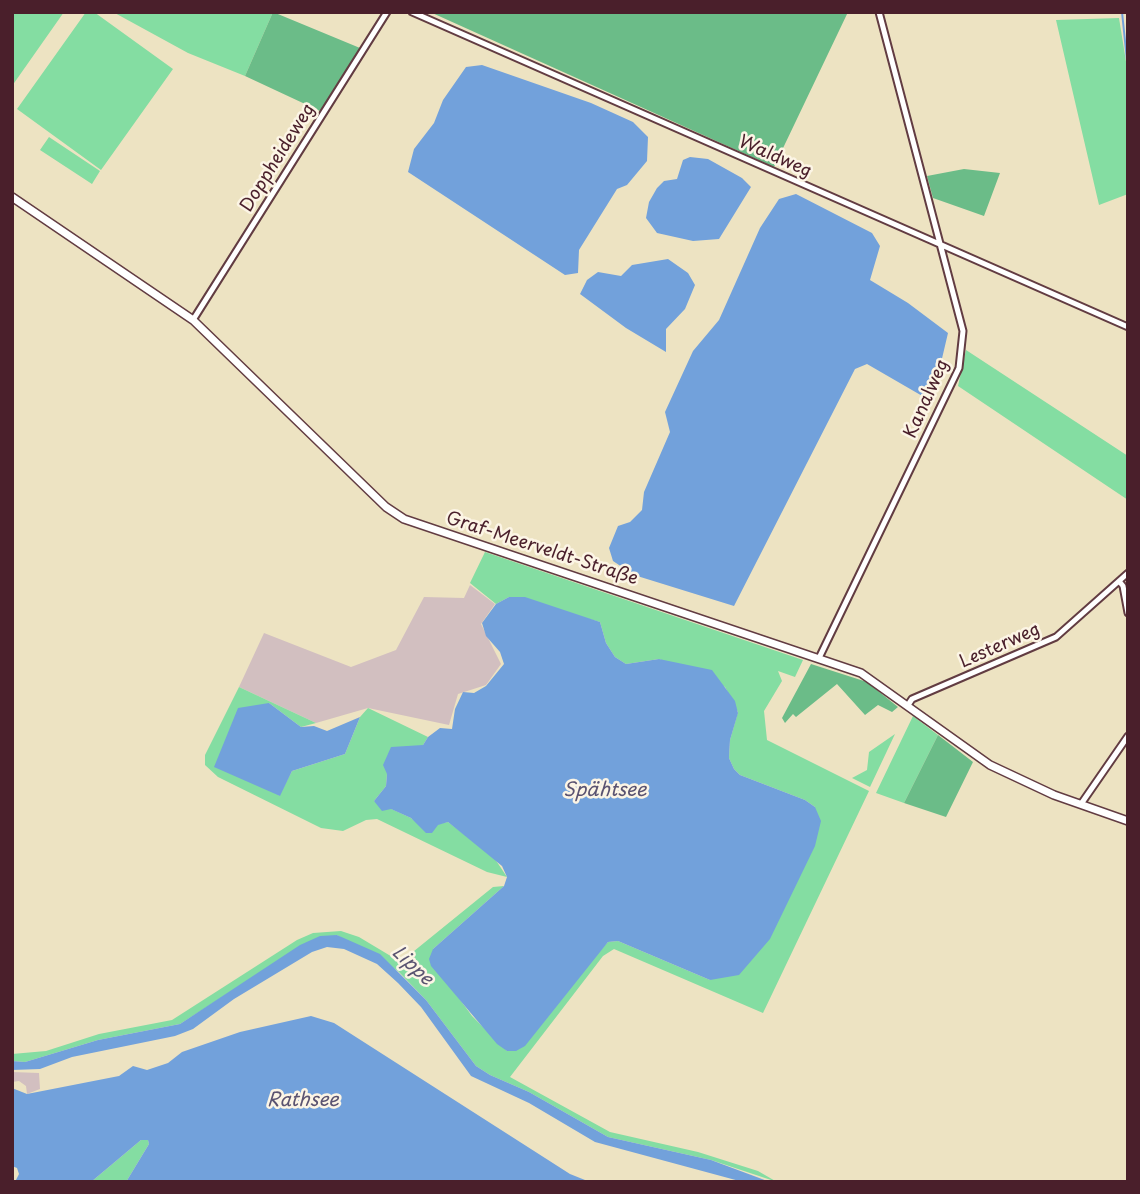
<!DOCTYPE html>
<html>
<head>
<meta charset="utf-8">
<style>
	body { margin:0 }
	#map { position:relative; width:1140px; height:1194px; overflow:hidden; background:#ede3c2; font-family:"Playpen Sans",sans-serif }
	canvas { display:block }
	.frame { position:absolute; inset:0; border:14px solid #4a1f2b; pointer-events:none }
</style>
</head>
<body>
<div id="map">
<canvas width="1140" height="1194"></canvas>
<div class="frame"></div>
</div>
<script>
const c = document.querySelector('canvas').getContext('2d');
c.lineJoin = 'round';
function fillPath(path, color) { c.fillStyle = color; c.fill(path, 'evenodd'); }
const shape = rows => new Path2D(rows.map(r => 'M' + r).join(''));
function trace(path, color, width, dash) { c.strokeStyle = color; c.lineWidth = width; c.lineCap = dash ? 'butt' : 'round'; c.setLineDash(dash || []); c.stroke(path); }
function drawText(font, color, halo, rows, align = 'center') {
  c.font = font + ' "Playpen Sans",sans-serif'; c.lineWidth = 5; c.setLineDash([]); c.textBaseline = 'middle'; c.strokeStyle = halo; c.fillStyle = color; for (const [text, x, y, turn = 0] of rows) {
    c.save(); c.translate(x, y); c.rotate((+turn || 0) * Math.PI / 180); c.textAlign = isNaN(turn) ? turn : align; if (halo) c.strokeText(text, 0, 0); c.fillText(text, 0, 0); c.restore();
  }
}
fillPath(shape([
	[470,585,495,604,481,624,501,664,486,685,458,694,449,725,368,708,316,723,239,687,264,633,351,667,396,650,424,597,464,598],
	[12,1072,39,1073,40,1089,27,1094,26,1086,19,1081,12,1082]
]), '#d2bfc0');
fillPath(shape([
	[64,12,12,86,12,13],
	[86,12,94,12,173,69,101,170,17,109],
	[113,12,273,12,245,76,188,53],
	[1119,18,1128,74,1128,194,1099,205,1056,20],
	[49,137,100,171,92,184,40,150],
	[966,350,1128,456,1128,500,958,386],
	[485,552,803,660,795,677,778,671,782,681,764,711,767,740,869,791,763,1013,614,949,603,956,510,1077,610,1132,698,1152,758,1171,777,1182,711,1160,608,1137,529,1092,490,1075,476,1066,426,1000,398,971,337,935,268,968,180,1024,98,1040,25,1062,12,1061,12,1054,46,1051,99,1034,172,1020,297,940,313,933,341,931,359,937,399,961,403,960,493,887,504,886,433,949,453,990,472,1016,507,1051,608,942,618,941,710,980,815,807,805,800,740,775,734,769,729,758,730,740,738,712,725,687,659,659,626,664,615,657,606,643,600,622,509,597,496,604,470,583],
	[239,687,316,723,301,727,269,703,279,796,292,771,345,754,360,717,368,708,428,737,423,745,387,774,386,786,374,801,411,818,422,827,448,822,493,856,507,877,487,872,377,819,366,820,343,831,321,828,218,777,205,765,205,755],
	[913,716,938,735,904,803,876,793],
	[895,734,870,787,852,778,867,770,869,752],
	[141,1140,148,1140,149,1144,126,1182,91,1182]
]), '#84dda2');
fillPath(shape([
	[273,12,360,48,320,111,245,76],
	[430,12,848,12,774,167],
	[964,169,1000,173,984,216,933,198,927,176],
	[811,664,867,682,898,707,892,712,878,705,865,715,837,684,796,717,793,714,785,723,782,718],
	[938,735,973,762,946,817,904,803]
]), '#6bbc88');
fillPath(shape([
	[482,65,591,103,633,122,648,137,647,161,627,185,617,189,579,250,578,273,565,275,408,172,414,149,434,123,443,100,466,67],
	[690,157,708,159,742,178,751,187,719,239,693,241,657,233,646,218,649,202,657,188,664,181,677,179,683,160],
	[796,194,872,233,880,246,870,280,908,303,948,333,940,367,924,397,867,364,855,369,734,606,634,575,613,561,609,548,618,526,630,522,642,510,644,492,670,432,665,412,693,351,719,320,760,228,779,199],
	[668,259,688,273,695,285,685,309,666,329,666,352,626,328,580,294,587,280,598,272,621,276,632,265],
	[509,597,525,597,600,622,606,643,615,657,626,664,659,659,712,670,735,701,738,713,730,740,729,758,734,769,740,775,805,800,815,807,821,821,815,846,770,939,739,975,710,980,618,941,608,942,525,1046,516,1051,507,1051,497,1044,431,966,429,959,433,949,504,886,507,877,502,866,448,822,438,825,432,833,426,833,411,818,391,809,382,811,374,801,386,786,387,774,383,765,391,747,423,745,428,737,440,728,452,729,455,709,463,692,474,693,486,686,504,664,500,652,486,636,482,623,496,604],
	[269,703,301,727,314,726,327,731,360,717,345,754,292,771,280,796,214,767,238,708],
	[337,935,380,954,426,1000,476,1066,490,1075,529,1092,608,1137,711,1160,770,1182,743,1182,595,1142,529,1103,471,1076,421,1007,398,983,377,964,344,949,327,947,312,952,234,999,193,1029,175,1036,72,1057,40,1069,12,1070,12,1061,25,1062,98,1040,180,1024,300,945,320,936],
	[311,1016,334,1023,570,1174,590,1182,126,1182,149,1144,148,1140,141,1140,91,1182,15,1182,19,1174,17,1168,12,1166,12,1088,27,1094,119,1076,133,1066,147,1070,168,1063,182,1052,240,1032]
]), '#72a1db');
trace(shape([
	[1122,12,1128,70]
]), '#72a1db', 2);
const street = shape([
	[412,12,1128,327],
	[193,320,387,12],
	[1119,581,1123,586,1128,613],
	[819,658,959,368,963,331,879,12],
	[908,705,912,699,1056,637,1128,573],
	[1081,804,1128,736]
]);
const secondary = shape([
	[12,197,193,320,386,507,404,519,861,673,990,765,1054,795,1128,821]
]);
trace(street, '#623c42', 9);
trace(secondary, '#623c42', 10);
trace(street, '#fff', 5);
trace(secondary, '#fff', 7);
drawText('18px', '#4a1f2b', '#fcf5e5', [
	["Waldweg",775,157,24],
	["Doppheideweg",278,158,-58],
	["Kanalweg",927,399,-66],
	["Graf-Meerveldt-Straße",542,549,18],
	["Lesterweg",1000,646,-24]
]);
drawText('italic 19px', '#5a5371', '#fcf5e5', [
	["Spähtsee",605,791],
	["Lippe",412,966,43],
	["Rathsee",303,1101]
]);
</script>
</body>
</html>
